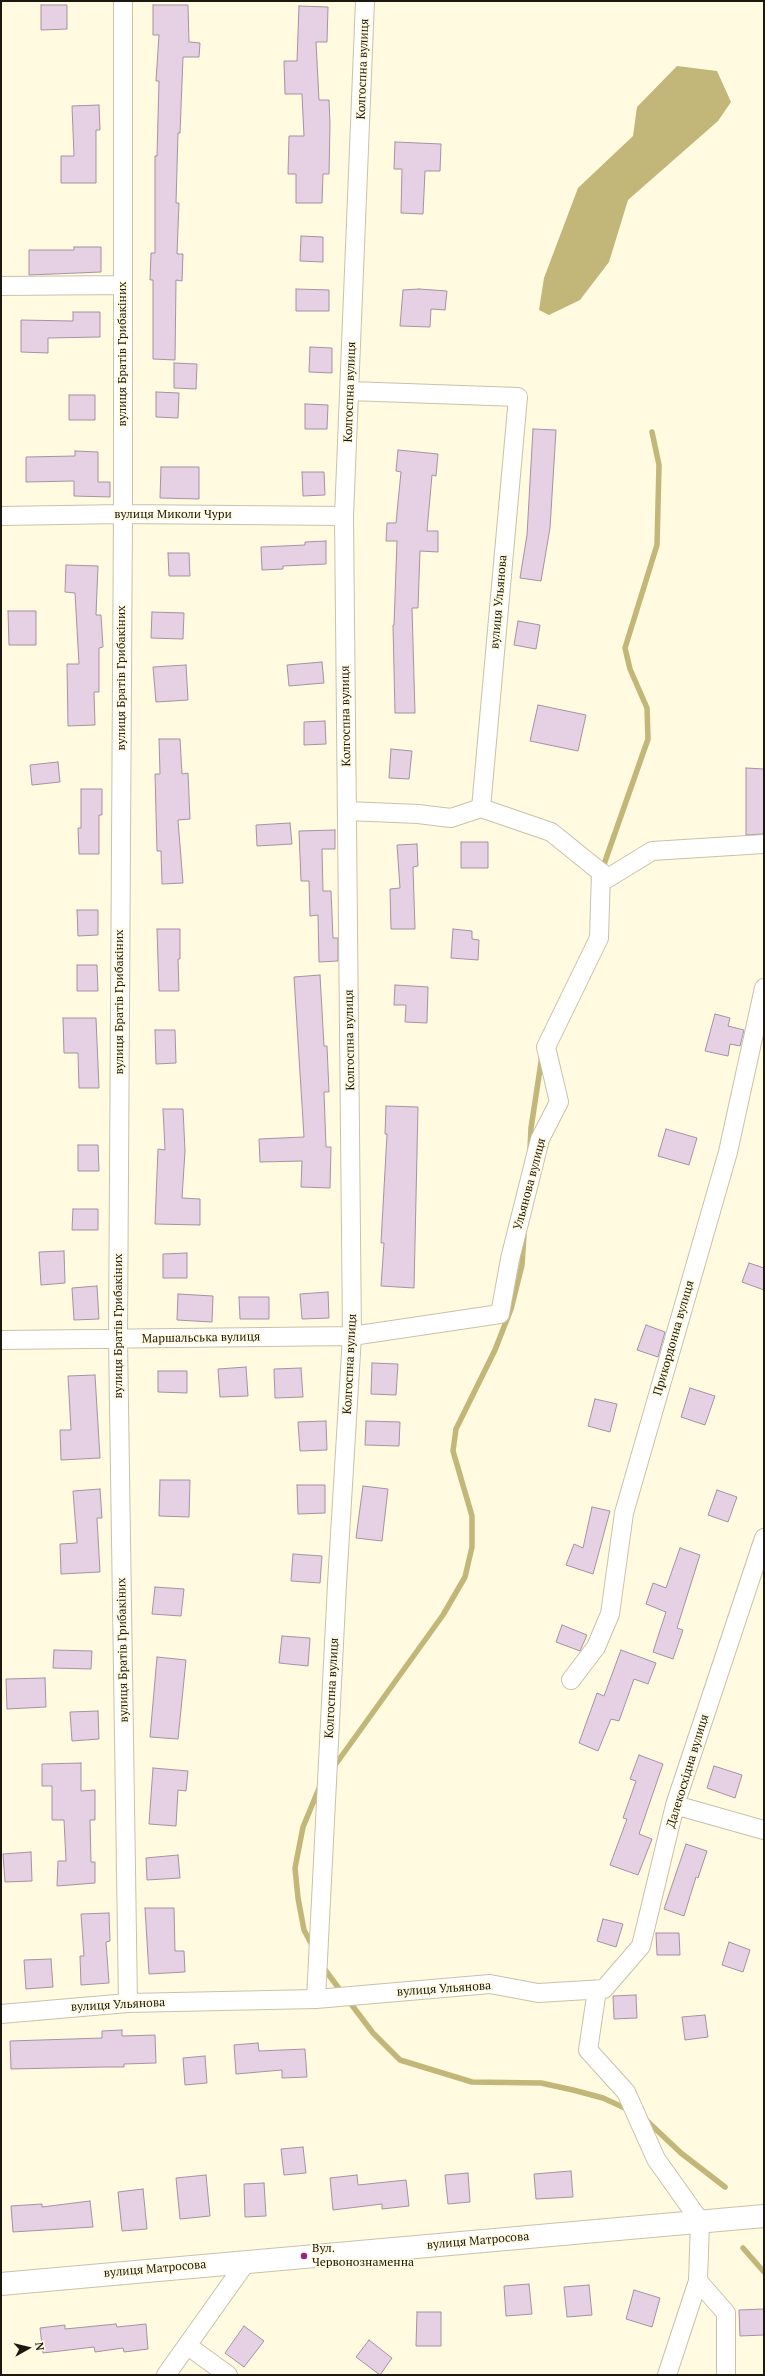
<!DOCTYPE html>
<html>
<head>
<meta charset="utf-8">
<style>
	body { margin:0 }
	#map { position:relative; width:765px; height:2376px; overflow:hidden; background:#fffae0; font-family:"PT Serif",serif }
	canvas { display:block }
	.frame { position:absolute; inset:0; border:2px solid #1a180f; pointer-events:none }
	.north { position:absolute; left:8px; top:2328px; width:40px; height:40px; -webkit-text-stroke:3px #fffae0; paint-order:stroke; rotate:82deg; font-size:11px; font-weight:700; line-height:16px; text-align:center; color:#1a180f }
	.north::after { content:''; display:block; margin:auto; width:14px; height:18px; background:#1a180f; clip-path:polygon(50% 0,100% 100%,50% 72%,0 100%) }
</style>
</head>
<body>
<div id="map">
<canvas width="765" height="2376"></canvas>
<div class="frame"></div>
<div class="north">N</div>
</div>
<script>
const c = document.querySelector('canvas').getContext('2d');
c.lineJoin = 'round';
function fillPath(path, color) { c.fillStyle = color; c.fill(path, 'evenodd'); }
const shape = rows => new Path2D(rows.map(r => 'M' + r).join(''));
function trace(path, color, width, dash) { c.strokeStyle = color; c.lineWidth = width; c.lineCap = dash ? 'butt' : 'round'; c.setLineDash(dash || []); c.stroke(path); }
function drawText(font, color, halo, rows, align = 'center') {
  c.font = font + ' "PT Serif",serif'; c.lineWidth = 3.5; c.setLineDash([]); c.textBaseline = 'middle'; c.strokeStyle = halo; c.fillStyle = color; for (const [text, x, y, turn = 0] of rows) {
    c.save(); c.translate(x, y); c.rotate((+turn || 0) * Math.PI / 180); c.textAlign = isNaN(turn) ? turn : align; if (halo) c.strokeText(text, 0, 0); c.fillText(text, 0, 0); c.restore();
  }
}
fillPath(shape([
	[677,66,717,71,731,102,718,121,628,200,609,262,580,300,549,315,539,310,544,278,578,188,633,136,637,107]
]), '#c2b678');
trace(shape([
	[602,870,648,739,647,708,630,669,625,648,657,545,659,465,652,432],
	[530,1149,531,1128,542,1056],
	[333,1768,443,1615,465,1577,472,1547,472,1516,453,1451,456,1429,495,1350,511,1309,522,1265,524,1235],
	[313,1947,304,1930,298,1898,295,1868,303,1827,320,1786],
	[323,1967,343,1994],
	[348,2000,373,2033,400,2060,472,2082,541,2083,573,2090,603,2098,629,2110],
	[645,2119,681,2153,725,2187],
	[743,2248,764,2272]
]), '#c2b678', 5.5);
const building = shape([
	[41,5,67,5,67,29,41,30,41,5],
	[153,5,188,5,189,42,200,43,199,57,183,57,180,133,178,133,176,203,179,203,177,254,183,254,182,281,176,280,175,360,153,359,153,280,150,280,151,253,155,253,155,156,157,156,159,81,156,81,159,35,153,35,153,5],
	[299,6,328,7,327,42,316,42,319,100,329,100,330,124,329,174,323,174,322,203,296,203,296,174,288,174,289,136,304,136,302,94,285,94,284,61,297,61,299,6],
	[99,105,100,130,96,130,96,183,61,183,61,156,74,156,72,106,99,105],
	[395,142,441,144,440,171,425,171,423,214,401,213,402,169,394,169,395,142],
	[301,236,323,237,323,262,300,261,301,236],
	[74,247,101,247,101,272,29,275,29,250,74,250,74,247],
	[296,289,329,290,329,311,296,311,296,289],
	[419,289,447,291,445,310,431,309,430,327,400,326,403,290,419,289],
	[73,312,100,312,100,337,48,338,48,353,21,352,21,320,73,321,73,312],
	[310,347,332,348,332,373,309,372,310,347],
	[174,363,197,364,196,389,174,388,174,363],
	[156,392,179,393,178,418,156,417,156,392],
	[69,395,95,395,95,420,69,420,69,395],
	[305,404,328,405,327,429,305,429,305,404],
	[533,429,556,430,550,528,541,581,520,578,527,535,533,429],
	[398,450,438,454,436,476,432,475,427,531,438,531,438,552,420,551,418,608,412,608,415,713,395,713,393,625,394,625,397,541,386,541,387,523,396,523,401,472,396,471,398,450],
	[75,451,98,452,98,482,110,482,110,497,74,496,74,481,26,482,26,457,75,456,75,451],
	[161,467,199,467,199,499,160,498,161,467],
	[302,472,324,472,325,495,303,496,302,472],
	[326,541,326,564,283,566,283,569,262,570,261,547,305,545,305,542,326,541],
	[168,553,189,553,190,576,169,576,168,553],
	[66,565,98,566,96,615,101,615,103,647,99,648,99,692,94,692,95,725,68,726,67,664,79,664,75,593,65,592,66,565],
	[8,611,36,611,36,645,9,645,8,611],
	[152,612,184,613,183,639,151,638,152,612],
	[518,621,540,625,536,649,514,645,518,621],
	[322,662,324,683,289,686,287,665,322,662],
	[186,665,188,700,156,702,153,667,186,665],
	[538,705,586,715,578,751,530,741,538,705],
	[325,721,326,744,304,745,304,722,325,721],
	[159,739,180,739,182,774,188,773,190,819,178,820,183,883,162,884,161,851,157,851,155,774,160,774,159,739],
	[391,749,412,751,409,779,389,778,391,749],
	[58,762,60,782,32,785,30,765,58,762],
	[746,768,764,769,764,834,746,835,746,768],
	[81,789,102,789,102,815,99,815,99,854,79,854,78,828,81,828,81,789],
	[290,823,292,844,257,846,256,825,290,823],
	[335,830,335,849,322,849,323,891,331,891,333,938,338,938,338,961,319,962,318,915,310,916,309,881,301,881,299,831,335,830],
	[461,842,488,842,488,868,461,868,461,842],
	[417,844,418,866,413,867,415,929,391,929,390,889,400,888,397,845,417,844],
	[77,910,98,910,98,935,78,936,77,910],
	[157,929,180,929,180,959,178,959,179,991,159,991,157,929],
	[453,929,472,931,472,939,479,940,478,960,451,958,453,929],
	[77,965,97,965,98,991,77,991,77,965],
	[320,975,324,1046,327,1046,329,1092,324,1092,326,1147,331,1147,330,1188,301,1187,302,1161,260,1162,259,1139,304,1137,294,977,320,975],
	[395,985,428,987,427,1023,405,1022,406,1005,394,1005,395,985],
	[715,1014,730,1018,728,1026,744,1030,740,1046,730,1044,728,1056,705,1051,715,1014],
	[63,1018,96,1018,99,1088,79,1088,78,1053,64,1053,63,1018],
	[155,1030,175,1030,176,1063,156,1064,155,1030],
	[386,1106,418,1107,414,1288,381,1286,384,1243,381,1243,387,1134,385,1134,386,1106],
	[163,1109,183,1109,185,1151,182,1198,200,1199,200,1225,155,1224,158,1149,165,1150,163,1109],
	[666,1129,697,1138,689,1165,658,1156,666,1129],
	[78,1145,98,1145,99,1171,78,1171,78,1145],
	[73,1209,98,1209,98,1230,72,1230,73,1209],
	[64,1251,65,1283,41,1285,39,1252,64,1251],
	[187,1253,187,1278,163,1278,163,1254,187,1253],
	[749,1263,764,1268,764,1290,742,1282,749,1263],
	[97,1286,99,1319,74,1320,72,1288,97,1286],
	[328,1292,329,1318,302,1319,300,1294,328,1292],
	[178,1294,213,1296,212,1322,177,1320,178,1294],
	[239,1297,269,1297,269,1319,240,1319,239,1297],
	[646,1325,665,1332,658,1357,637,1350,646,1325],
	[372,1363,398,1364,396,1395,371,1394,372,1363],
	[246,1367,248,1396,220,1397,218,1369,246,1367],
	[301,1368,303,1397,275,1398,274,1369,301,1368],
	[158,1371,187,1371,187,1393,158,1392,158,1371],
	[95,1375,100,1458,61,1460,60,1430,71,1430,68,1376,95,1375],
	[690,1388,715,1396,705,1425,681,1417,690,1388],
	[595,1399,617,1404,610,1432,588,1426,595,1399],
	[326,1421,327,1450,300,1451,298,1422,326,1421],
	[366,1421,400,1422,399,1446,365,1445,366,1421],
	[160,1480,190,1480,189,1517,159,1516,160,1480],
	[297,1485,325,1485,325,1513,298,1514,297,1485],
	[363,1486,388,1489,382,1541,356,1538,363,1486],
	[100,1489,102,1518,97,1518,100,1572,61,1574,60,1544,77,1543,73,1491,100,1489],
	[717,1490,737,1497,728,1522,708,1515,717,1490],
	[592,1507,610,1511,593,1574,566,1565,574,1544,583,1548,592,1507],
	[680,1548,700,1555,677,1628,683,1630,673,1659,653,1652,666,1612,646,1604,653,1583,666,1588,680,1548],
	[293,1554,322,1556,320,1583,291,1581,293,1554],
	[155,1587,184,1589,181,1616,152,1614,155,1587],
	[562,1625,587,1635,580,1651,556,1642,562,1625],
	[282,1636,310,1638,308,1666,279,1663,282,1636],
	[54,1650,92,1651,91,1669,53,1668,54,1650],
	[621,1650,656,1663,648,1684,634,1679,619,1721,611,1719,598,1751,579,1743,597,1693,604,1696,621,1650],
	[157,1657,186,1660,178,1739,150,1737,157,1657],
	[45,1678,46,1707,7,1709,6,1679,45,1678],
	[98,1711,99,1739,72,1741,70,1712,98,1711],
	[639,1755,663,1764,639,1834,652,1839,638,1875,610,1865,627,1819,623,1818,636,1781,630,1779,639,1755],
	[81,1763,81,1791,95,1790,95,1820,90,1820,91,1862,95,1862,95,1883,57,1886,58,1861,66,1861,64,1820,52,1820,52,1786,42,1786,42,1764,81,1763],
	[714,1766,742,1775,735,1798,707,1788,714,1766],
	[153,1768,188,1771,186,1791,178,1790,176,1826,149,1824,153,1768],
	[686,1844,707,1851,698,1878,696,1877,684,1916,664,1909,686,1844],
	[31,1852,32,1881,5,1882,3,1854,31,1852],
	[178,1855,180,1878,147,1880,146,1858,178,1855],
	[145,1908,174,1908,175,1951,184,1951,185,1972,149,1974,145,1908],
	[109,1913,110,1941,106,1942,109,1983,81,1985,80,1956,84,1956,81,1914,109,1913],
	[603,1919,623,1924,616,1947,597,1941,603,1919],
	[656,1933,679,1933,680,1955,657,1955,656,1933],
	[729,1942,750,1950,743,1972,722,1965,729,1942],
	[51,1959,53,1987,26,1989,24,1960,51,1959],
	[636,1995,637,2018,614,2019,613,1996,636,1995],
	[705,2015,708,2037,685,2040,682,2017,705,2015],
	[122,2030,122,2036,155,2035,156,2063,124,2064,124,2067,104,2067,11,2069,10,2041,102,2038,102,2031,122,2030],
	[258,2043,259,2051,305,2049,307,2077,282,2078,282,2070,236,2074,234,2045,258,2043],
	[205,2056,207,2083,185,2085,183,2058,205,2056],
	[303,2147,306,2173,284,2175,281,2149,303,2147],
	[571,2171,573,2197,536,2199,534,2174,571,2171],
	[468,2173,470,2202,448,2204,445,2175,468,2173],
	[206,2175,210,2216,180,2219,176,2178,206,2175],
	[357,2175,358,2185,406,2180,409,2206,382,2209,382,2204,333,2210,330,2178,357,2175],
	[264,2183,266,2216,245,2217,244,2184,264,2183],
	[143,2189,147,2229,122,2231,118,2192,143,2189],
	[90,2201,93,2227,13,2232,11,2206,42,2204,42,2207,90,2201],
	[529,2284,532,2314,506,2316,504,2286,529,2284],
	[589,2285,592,2315,567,2317,564,2287,589,2285],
	[634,2290,660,2298,652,2327,626,2319,634,2290],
	[764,2309,764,2335,740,2336,739,2310,764,2309],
	[417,2312,441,2312,441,2346,416,2346,417,2312],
	[116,2324,117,2327,146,2324,148,2349,124,2352,123,2348,95,2352,94,2347,43,2353,40,2328,65,2325,65,2329,116,2324],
	[244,2326,264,2341,244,2367,225,2353,244,2326],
	[369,2340,392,2358,380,2375,356,2357,369,2340]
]);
fillPath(building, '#e6d0e3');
trace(building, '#a692a3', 1);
const minor = shape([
	[123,1,123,514,118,1339,128,2003],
	[1,286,123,285],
	[350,391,518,397,481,808],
	[1,516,123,514,344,516],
	[481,808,551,832,608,878,652,851,764,844],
	[347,811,418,814,451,818,481,808],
	[1,1340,352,1336,500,1314,510,1259,540,1139,559,1102,546,1047,599,938,601,872],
	[571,1680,596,1647,610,1614,624,1513,728,1152,764,988],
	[675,1805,764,1830],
	[597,1990,588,2050,626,2092,656,2159,700,2221,698,2281,726,2313,726,2375],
	[316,1999,490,1984,538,1993,604,1989,641,1946,675,1805,764,1538],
	[1,2014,128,2003,316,1999,337,1584,352,1336,344,516,365,1],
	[188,2346,228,2375],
	[166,2375,247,2261],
	[667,2375,698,2281]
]);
const tertiary = shape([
	[1,2284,764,2216]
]);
trace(minor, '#c7c2a9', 20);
trace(tertiary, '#c7c2a9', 24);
trace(minor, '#fff', 18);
trace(tertiary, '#fff', 22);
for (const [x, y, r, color] of [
	[304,2256,4,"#90268a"]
]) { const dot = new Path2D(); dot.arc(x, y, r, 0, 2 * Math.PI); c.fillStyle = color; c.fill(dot); trace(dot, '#fffae0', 1.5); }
drawText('12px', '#1a180f', '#fffae0', [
	["Колгоспна вулиця",363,69,-88],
	["вулиця Братів Грибакіних",123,354,-90],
	["Колгоспна вулиця",350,392,-88],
	["вулиця Миколи Чури",173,515],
	["вулиця Ульянова",499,602,-85],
	["вулиця Братів Грибакіних",122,678,-90],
	["Колгоспна вулиця",346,716,-91],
	["вулиця Братів Грибакіних",120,1002,-90],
	["Колгоспна вулиця",350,1040,-91],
	["Ульянова вулиця",530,1184,-75],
	["вулиця Братів Грибакіних",119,1326,-90],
	["Маршальська вулиця",201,1338,-1],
	["Прикордонна вулиця",674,1338,-74],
	["Колгоспна вулиця",350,1364,-87],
	["вулиця Братів Грибакіних",123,1650,-91],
	["Колгоспна вулиця",332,1688,-87],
	["Далекосхідна вулиця",688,1771,-73],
	["вулиця Ульянова",444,1989,-4],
	["вулиця Ульянова",118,2005,-3],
	["вулиця Матросова",478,2241,-5],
	["вулиця Матросова",155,2269,-5]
]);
drawText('12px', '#1a180f', '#fffae0', [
	["Вул.",312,2249],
	["Червонознаменна",312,2263]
], 'left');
</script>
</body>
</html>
